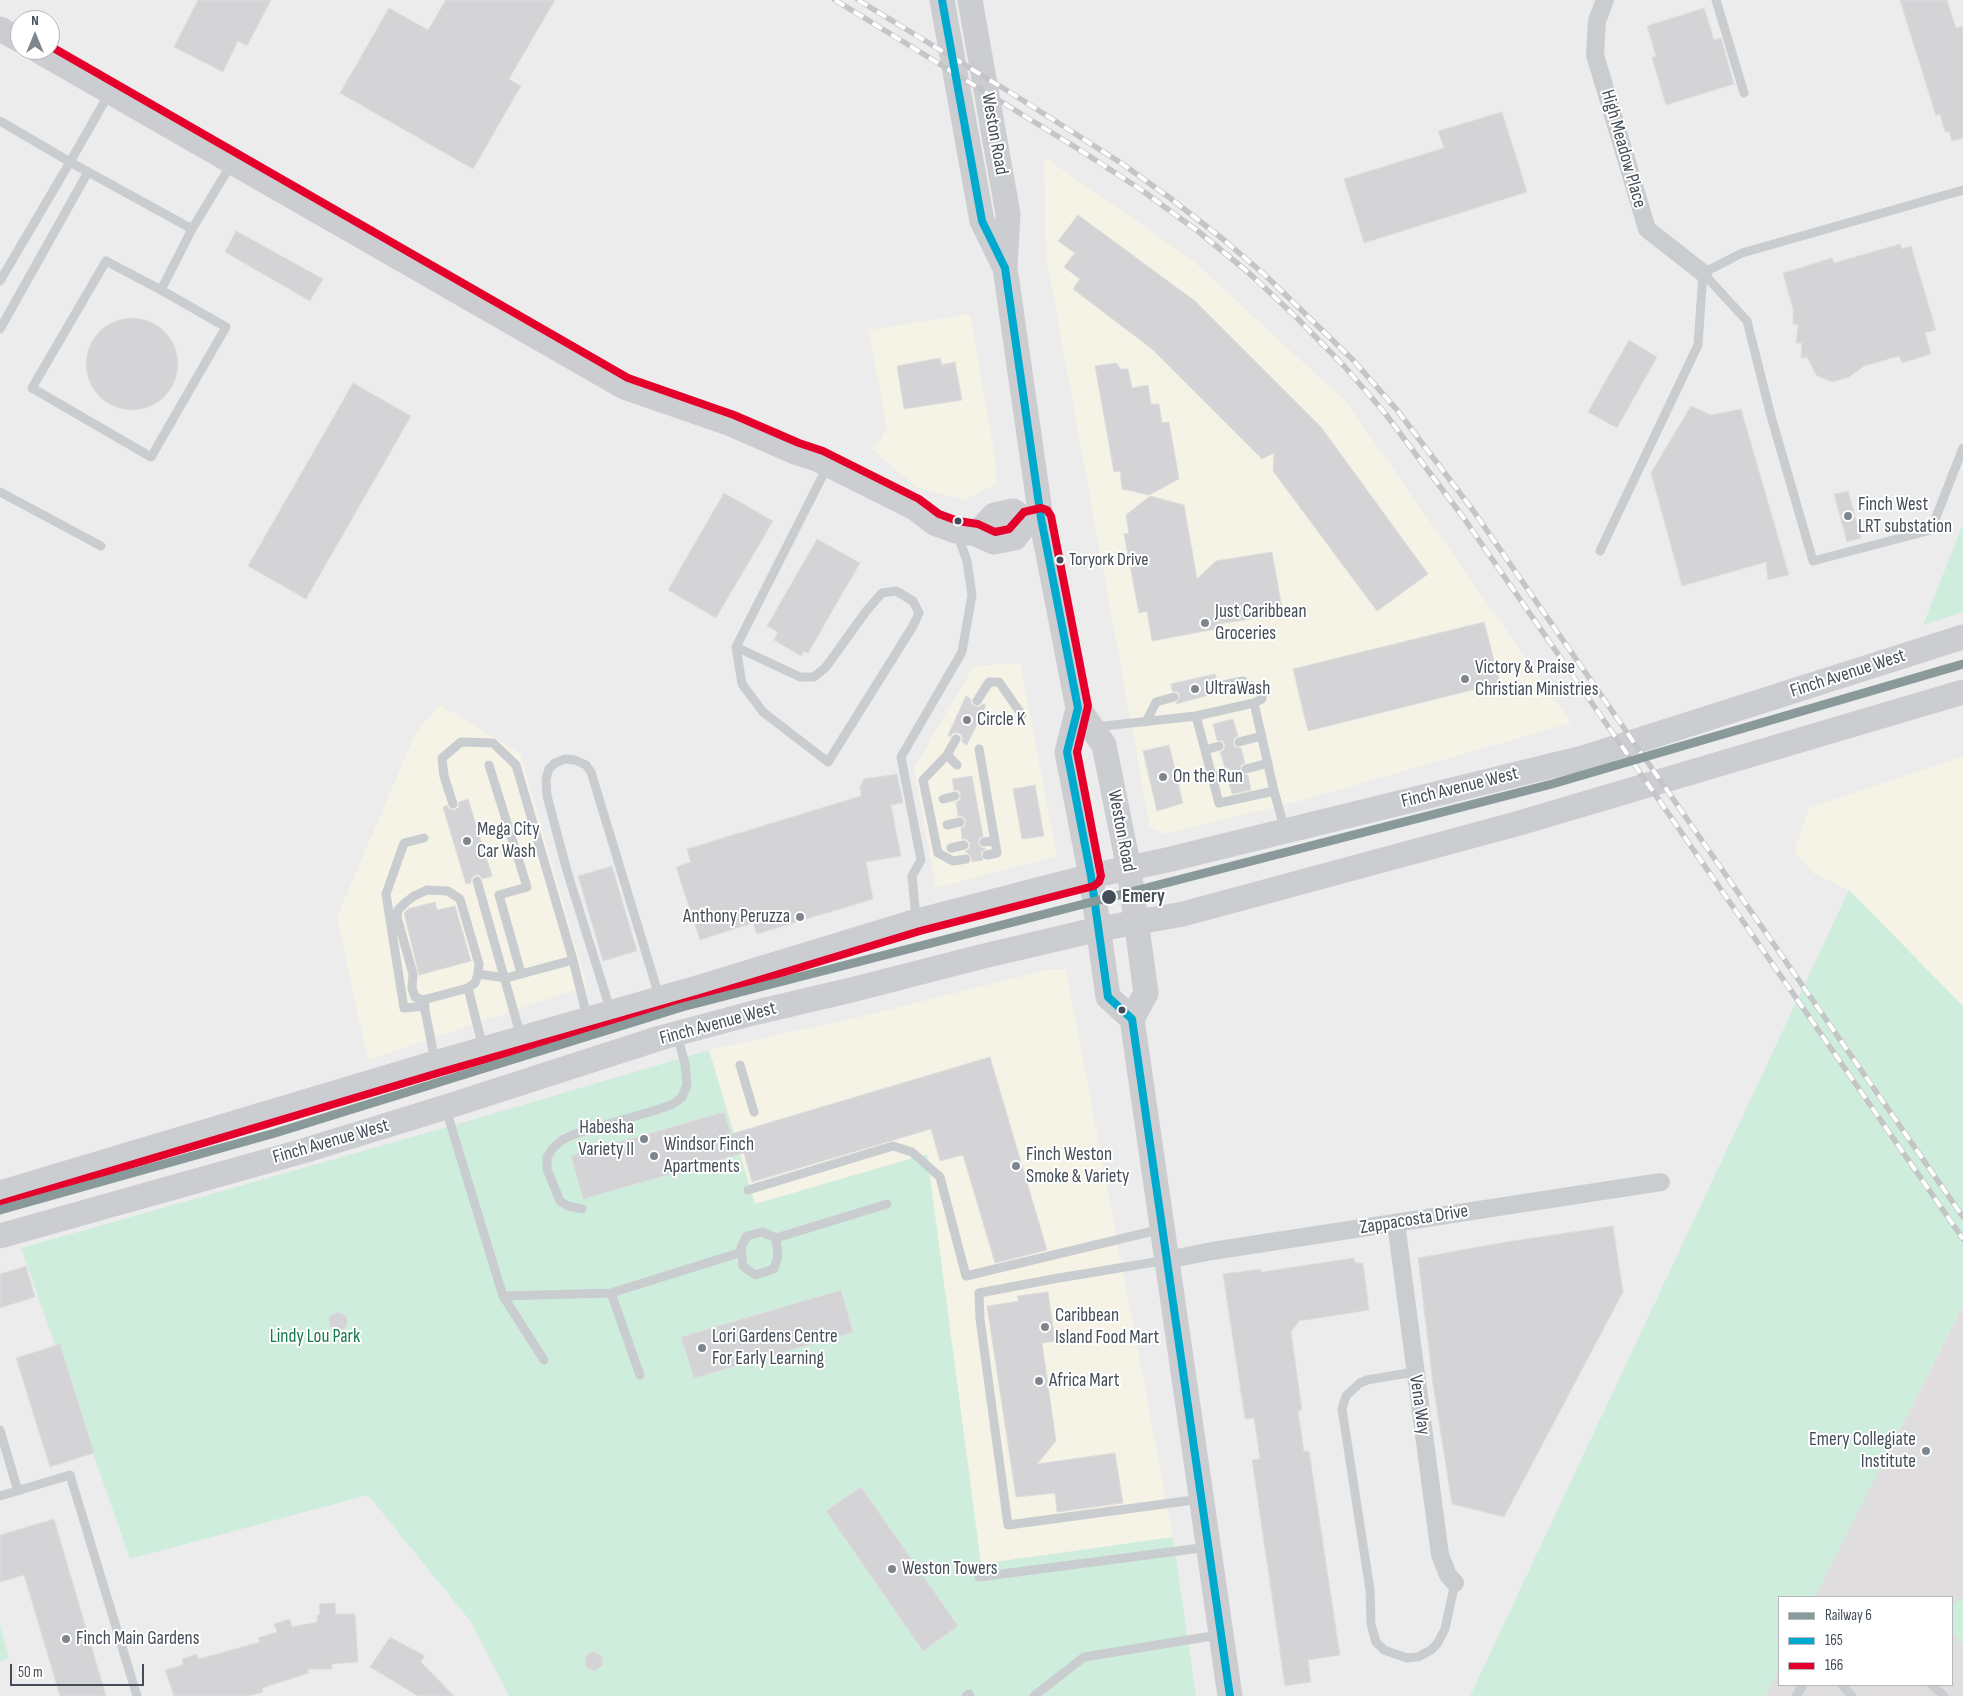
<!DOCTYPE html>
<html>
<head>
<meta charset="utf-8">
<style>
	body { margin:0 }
	#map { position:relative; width:1963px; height:1696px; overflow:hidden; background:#edecec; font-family:"Sofia Sans Condensed",sans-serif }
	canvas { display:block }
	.legend { position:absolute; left:1778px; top:1596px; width:175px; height:90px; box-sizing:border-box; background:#fff; border:1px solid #b4b8bc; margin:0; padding:6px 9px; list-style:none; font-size:15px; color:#444d58 }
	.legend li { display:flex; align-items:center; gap:10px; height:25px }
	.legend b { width:25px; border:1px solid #b4b8bc }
	.north { position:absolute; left:10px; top:10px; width:50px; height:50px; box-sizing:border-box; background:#fff; border:1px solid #b4b8bc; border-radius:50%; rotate:0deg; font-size:14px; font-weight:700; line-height:20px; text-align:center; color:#444d58 }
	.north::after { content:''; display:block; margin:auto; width:18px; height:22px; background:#7f858c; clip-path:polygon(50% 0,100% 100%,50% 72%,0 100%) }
	.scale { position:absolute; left:10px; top:1664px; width:134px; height:22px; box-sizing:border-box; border:2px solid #444d58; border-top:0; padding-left:6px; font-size:15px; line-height:18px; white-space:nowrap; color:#444d58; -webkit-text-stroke:4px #fff; paint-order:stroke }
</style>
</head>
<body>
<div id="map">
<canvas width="1963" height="1696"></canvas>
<ul class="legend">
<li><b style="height:6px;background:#8a999a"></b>Railway 6</li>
<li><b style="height:6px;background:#00a9ce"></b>165</li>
<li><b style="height:6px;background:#e4002b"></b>166</li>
</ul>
<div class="north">N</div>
<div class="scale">50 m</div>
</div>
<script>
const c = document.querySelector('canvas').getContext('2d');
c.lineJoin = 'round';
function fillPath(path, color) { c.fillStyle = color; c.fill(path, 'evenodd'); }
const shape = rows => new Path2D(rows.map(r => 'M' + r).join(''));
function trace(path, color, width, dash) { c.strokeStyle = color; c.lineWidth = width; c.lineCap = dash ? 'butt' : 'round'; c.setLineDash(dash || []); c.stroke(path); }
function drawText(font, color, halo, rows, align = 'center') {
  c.font = font + ' "Sofia Sans Condensed",sans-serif'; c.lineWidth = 4; c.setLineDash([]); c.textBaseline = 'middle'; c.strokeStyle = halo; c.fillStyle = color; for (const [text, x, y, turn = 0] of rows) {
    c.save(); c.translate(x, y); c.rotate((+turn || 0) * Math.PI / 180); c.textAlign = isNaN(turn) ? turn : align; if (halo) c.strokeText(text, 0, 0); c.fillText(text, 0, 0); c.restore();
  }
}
fillPath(shape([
	[1044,157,1191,259,1347,403,1571,723,1296,802,1165,834,1150,827,1046,255],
	[970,314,995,457,997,484,965,500,916,487,872,449,881,440,887,427,868,330],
	[1020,663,1057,856,936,888,914,768,974,666],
	[440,705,520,753,587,986,368,1060,337,917,416,732],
	[1963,756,1963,1006,1849,890,1813,873,1794,852,1809,808],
	[1051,969,1066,969,1173,1537,981,1565,927,1155,755,1204,709,1050,864,1016]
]), '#f5f2e6');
fillPath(shape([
	[1963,1305,1963,1696,1765,1696,1779,1668,1779,1685,1952,1685,1952,1597,1815,1597]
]), '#dfddde');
fillPath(shape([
	[1963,524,1963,612,1923,625],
	[1849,890,1963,1006,1963,1305,1815,1597,1779,1597,1779,1668,1765,1696,1470,1696],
	[709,1050,755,1204,927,1154,981,1564,1173,1537,1196,1696,509,1696,471,1622,368,1495,130,1559,21,1248,451,1126],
	[1963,1597,1963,1646,1952,1631,1952,1605],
	[0,1625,9,1658,0,1661]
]), '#cfeddd');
const building = shape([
	[198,0,271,0,247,46,238,41,223,72,174,47,198,0],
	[446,0,555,0,509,79,521,86,473,169,340,93,389,8,428,30,446,0],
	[1900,0,1947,0,1956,28,1963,26,1963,138,1952,141,1949,132,1945,132,1940,114,1936,116,1900,0],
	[1704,8,1714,40,1721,38,1734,84,1666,105,1652,58,1656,56,1647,26,1704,8],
	[1502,112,1527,192,1364,243,1344,179,1444,148,1438,131,1502,112],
	[1078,215,1195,301,1321,427,1428,574,1377,611,1273,471,1274,453,1262,459,1152,349,1073,289,1080,279,1064,267,1075,253,1058,241,1078,215],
	[236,231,323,279,310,301,225,252,236,231],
	[1900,244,1902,249,1911,246,1936,330,1925,333,1931,354,1902,363,1899,356,1864,366,1849,377,1832,382,1816,375,1807,357,1801,358,1802,343,1796,343,1798,325,1793,324,1793,309,1783,273,1832,258,1834,263,1900,244],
	'86 364a46 46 0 1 1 92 0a46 46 0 1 1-92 0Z',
	[1629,340,1657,357,1617,428,1588,412,1629,340],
	[940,358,942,365,955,362,962,400,904,409,897,366,940,358],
	[1116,363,1121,369,1128,369,1132,388,1148,385,1151,404,1159,404,1162,423,1169,422,1179,479,1149,495,1122,489,1120,471,1114,472,1095,366,1116,363],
	[353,383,411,416,306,599,248,566,353,383],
	[1691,406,1711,415,1741,409,1789,575,1768,580,1766,562,1682,586,1651,473,1691,406],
	[1848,491,1861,538,1847,542,1834,494,1848,491],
	[724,493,773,521,716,618,668,590,724,493],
	[1150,496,1184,505,1197,579,1216,561,1272,552,1283,614,1218,624,1216,629,1152,641,1147,611,1139,613,1124,534,1129,533,1126,515,1150,496],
	[817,539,860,563,808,653,804,651,801,656,774,640,778,632,767,626,817,539],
	[1484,622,1500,683,1308,731,1293,669,1484,622],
	[1215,674,1217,680,1212,684,1212,688,1216,692,1220,692,1176,704,1180,696,1178,692,1172,691,1171,684,1215,674],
	[966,696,971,699,971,703,974,706,979,707,983,704,986,705,967,745,962,742,962,736,959,733,953,733,950,737,948,735,966,696],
	[1233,719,1238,736,1234,738,1233,743,1235,747,1241,748,1245,763,1241,765,1240,770,1242,774,1248,775,1251,790,1232,794,1228,780,1232,776,1232,772,1228,768,1225,768,1220,752,1224,750,1225,745,1223,741,1217,740,1213,724,1233,719],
	[1169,745,1183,803,1157,811,1143,751,1169,745],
	[897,774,903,803,891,805,901,856,866,862,873,899,757,934,753,923,700,940,676,867,691,862,687,849,861,796,860,787,864,779,897,774],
	[972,776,983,836,979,839,978,843,981,847,986,849,981,853,983,860,972,862,971,856,965,851,969,849,970,843,966,839,962,839,961,828,965,826,966,820,962,816,958,816,956,802,960,800,961,795,959,791,954,790,952,779,972,776],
	[1035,785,1044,836,1022,839,1013,789,1035,785],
	[468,799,492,876,483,879,479,875,475,875,471,879,471,883,466,884,443,807,447,805,449,809,454,810,458,808,459,802,468,799],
	[612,866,637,951,603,961,578,876,612,866],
	[435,902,437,910,455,906,471,961,419,975,404,913,408,909,435,902],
	[990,1057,1047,1250,995,1263,963,1155,940,1161,931,1129,752,1182,744,1153,583,1199,571,1156,724,1112,731,1134,990,1057],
	[1613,1226,1623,1292,1504,1517,1452,1504,1433,1384,1418,1258,1506,1242,1613,1226],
	[1354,1258,1355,1263,1363,1263,1369,1310,1299,1321,1291,1332,1302,1410,1298,1411,1304,1452,1309,1451,1340,1655,1308,1660,1311,1682,1285,1686,1252,1460,1260,1459,1254,1418,1245,1419,1223,1274,1261,1269,1261,1272,1354,1258],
	[26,1266,35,1297,0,1308,0,1274,26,1266],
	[841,1290,853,1332,694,1378,681,1337,841,1290],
	[1048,1292,1055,1341,1042,1343,1056,1441,1037,1464,1115,1453,1123,1503,1057,1512,1055,1493,1016,1497,987,1306,1019,1301,1017,1296,1048,1292],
	[338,1312,347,1316,347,1326,339,1332,330,1327,329,1317,338,1312],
	[60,1344,94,1453,50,1467,16,1358,60,1344],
	[861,1487,958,1626,923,1651,826,1511,861,1487],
	[54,1519,106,1696,60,1696,24,1575,0,1582,0,1535,54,1519],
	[335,1603,336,1614,355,1614,358,1662,332,1664,332,1669,308,1669,309,1673,262,1688,263,1692,248,1696,174,1696,165,1670,183,1665,182,1659,197,1654,199,1659,260,1642,258,1638,277,1632,274,1624,290,1619,292,1627,317,1622,317,1615,320,1615,319,1604,335,1603],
	[390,1637,425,1656,421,1662,454,1696,418,1696,370,1667,390,1637],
	[593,1651,602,1656,603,1665,595,1671,586,1667,585,1657,593,1651]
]);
fillPath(building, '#d4d4d7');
trace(building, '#dededf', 1);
trace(shape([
	[1716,0,1744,93],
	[110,92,70,162,192,229,232,163],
	[0,121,70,162,0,281],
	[1703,273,1747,321,1771,416,1813,561,1931,530,1963,448],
	[1703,273,1742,253,1963,190],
	[161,290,226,327,151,457,32,388,106,261,161,290,192,229],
	[0,329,88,172],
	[0,492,101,546],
	[1600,551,1698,345,1703,273],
	[736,647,742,684,763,712,828,762,913,626,919,613,913,601,896,591,882,593,867,610,826,667,814,677,800,677,736,647,828,465],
	[977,701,989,682,999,682,1022,715],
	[1254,703,1274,791],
	[1196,716,1254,703,1262,699,1262,695,1258,690,1243,681,1218,686],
	[1146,722,1156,702,1174,697],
	[1095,727,1196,716,1219,803,1274,791,1285,830],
	[956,739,947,755,923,780,938,853,953,861,966,859],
	[1239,742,1262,736],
	[979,749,997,853,987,855],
	[1205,750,1219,746],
	[947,755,957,765],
	[489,765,527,887,499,895,521,973],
	[1246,769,1268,763],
	[1212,777,1226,774],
	[943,799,955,796],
	[453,804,444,776,442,758,461,742,493,743,516,765,573,960,587,1017],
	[947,825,960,822],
	[424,838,404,843,386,894,404,1008,425,1006],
	[984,842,994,841],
	[951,848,964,845],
	[477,881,521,1037],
	[427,890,448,891,460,899,479,964,478,974,475,983,468,988,423,1000,415,997,412,988,413,974,397,917,398,910,406,902,414,896,427,890],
	[916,919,912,876,921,860,901,757,962,652,972,595,967,561,957,533],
	[478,974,506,978,573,960],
	[468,988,483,1048],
	[423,1000,435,1061],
	[611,1012,567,871,547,796,546,779,549,769,555,763,565,759,575,760,586,765,591,772,659,996],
	[740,1065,754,1112],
	[446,1108,451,1126,503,1296,611,1293,640,1375],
	[748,1190,893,1146,912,1152,940,1177,966,1276,1162,1229],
	[582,1209,568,1206,560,1201,547,1169,547,1157,553,1148,562,1140,575,1134,656,1110,673,1104,682,1097,687,1085,685,1064,677,1034],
	[776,1238,778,1256,774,1269,755,1275,743,1266,741,1247,747,1236,762,1232,776,1238,887,1204],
	[1167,1260,1053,1279,979,1293,980,1319,1008,1525,1201,1499],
	[611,1293,742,1252],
	[503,1296,544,1360],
	[1414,1372,1367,1380,1360,1383,1346,1396,1342,1409,1370,1590,1371,1624,1376,1642,1384,1650,1407,1658,1418,1657,1431,1650,1437,1644,1445,1629,1455,1583],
	[0,1430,18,1491],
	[0,1496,70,1475,137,1696],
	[979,1577,1208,1547],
	[1842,1685,1852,1696],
	[1932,1685,1944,1696],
	[966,1696,969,1694,970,1696],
	[1034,1696,1084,1657,1218,1635],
	[1796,1696,1803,1685]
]), '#cacdd0', 9);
trace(shape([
	[1605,0,1597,21,1595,55,1647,229,1703,273],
	[1396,1223,1440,1555,1448,1575,1455,1583],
	[1167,1260,1212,1251,1661,1182]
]), '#cacdd0', 18);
trace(shape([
	[942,0,982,221,1004,266],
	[970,0,1008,214,1005,268,1041,518,1078,708,1104,745,1129,869,1146,993,1132,1019,1230,1696],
	[0,29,20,40],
	[37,50,624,387,731,424,795,452,819,460,915,508,934,523,956,531,976,534,994,542,1015,538,1028,521],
	[976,534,994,515,1013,511,1028,521],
	[1078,708,1067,752,1091,876,1108,997,1132,1019],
	[0,1193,435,1063,697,988,917,921,1091,876,1167,860,1583,758,1963,637],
	[0,1236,303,1151,446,1107,660,1038,753,1013,851,990,984,956,1099,929,1183,914,1516,824,1963,692]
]), '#cbcdd1', 25);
const rail = shape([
	[835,0,1080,150,1140,189,1199,232,1249,273,1298,319,1344,366,1384,412,1463,517,1963,1239],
	[858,0,1016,96,1121,163,1170,198,1224,240,1265,275,1353,360,1397,410,1472,509,1963,1217]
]);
trace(rail, '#c3c5c7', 5.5);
trace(rail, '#fff', 4, [11]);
trace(shape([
	[942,0,982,221,1005,268,1041,518,1078,708,1067,752,1091,876,1108,997,1132,1019,1230,1696]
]), '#00a9ce', 8);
trace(shape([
	[3,1203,438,1073,700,998,920,931,1094,886,1099,882,1101,876,1077,752,1088,706,1051,516,1047,510,1041,508,1024,512,1009,529,995,532,978,524,958,521,939,514,919,499,823,451,799,443,734,415,628,378,50,46]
]), '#e4002b', 8);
trace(shape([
	[0,1210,275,1133,682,1007,1552,784,1963,664]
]), '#8a999a', 9);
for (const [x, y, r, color] of [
	[1848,516,5,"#7f858c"],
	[958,521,4.5,"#444d58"],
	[1060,560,4.5,"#444d58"],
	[1205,623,5,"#7f858c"],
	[1465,679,5,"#7f858c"],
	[1195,689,5,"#7f858c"],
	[967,720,5,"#7f858c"],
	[1163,777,5,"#7f858c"],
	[467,841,5,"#7f858c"],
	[1109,897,8,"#444d58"],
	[800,917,5,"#7f858c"],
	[1122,1010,4.5,"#444d58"],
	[644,1139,5,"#7f858c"],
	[654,1156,5,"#7f858c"],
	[1016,1166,5,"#7f858c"],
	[1045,1327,5,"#7f858c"],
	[702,1348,5,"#7f858c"],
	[1039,1381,5,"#7f858c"],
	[1926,1451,5,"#7f858c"],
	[892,1569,5,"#7f858c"],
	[66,1639,5,"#7f858c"]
]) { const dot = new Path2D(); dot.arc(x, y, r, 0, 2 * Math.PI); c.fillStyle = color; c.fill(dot); trace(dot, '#fff', 2); }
drawText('18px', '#444d58', '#fff', [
	["Toryork Drive",1069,560]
], 'left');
drawText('19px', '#444d58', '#fff', [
	["Weston Road",994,134,80],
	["High Meadow Place",1623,149,74],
	["Finch Avenue West",1848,674,-18],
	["Finch Avenue West",1460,788,-14],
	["Weston Road",1121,831,79],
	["Finch Avenue West",718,1024,-15],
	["Finch Avenue West",331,1142,-16],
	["Zappacosta Drive",1414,1220,-9],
	["Vena Way",1419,1405,82]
]);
drawText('19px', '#444d58', '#fff', [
	["Finch West",1858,505],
	["LRT substation",1858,527],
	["Just Caribbean",1215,612],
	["Groceries",1215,634],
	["Victory & Praise",1475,668],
	["Christian Ministries",1475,690],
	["UltraWash",1205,689],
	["Circle K",977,720],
	["On the Run",1173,777],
	["Mega City",477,830],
	["Car Wash",477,852],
	["Anthony Peruzza",790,917,"right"],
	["Habesha",634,1128,"right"],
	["Variety II",634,1150,"right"],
	["Windsor Finch",664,1145],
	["Apartments",664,1167],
	["Finch Weston",1026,1155],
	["Smoke & Variety",1026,1177],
	["Caribbean",1055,1316],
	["Island Food Mart",1055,1338],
	["Lori Gardens Centre",712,1337],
	["For Early Learning",712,1359],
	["Africa Mart",1049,1381],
	["Emery Collegiate",1916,1440,"right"],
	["Institute",1916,1462,"right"],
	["Weston Towers",902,1569],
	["Finch Main Gardens",76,1639]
], 'left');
drawText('bold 19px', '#444d58', '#fff', [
	["Emery",1122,897]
], 'left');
drawText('19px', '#16784e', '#fff', [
	["Lindy Lou Park",315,1337]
]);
</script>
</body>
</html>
